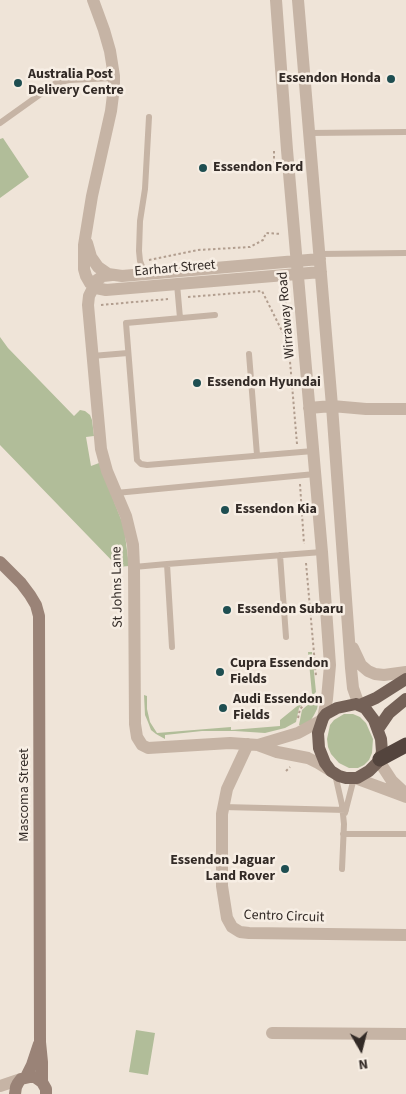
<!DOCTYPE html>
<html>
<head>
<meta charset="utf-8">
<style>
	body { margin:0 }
	#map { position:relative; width:406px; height:1094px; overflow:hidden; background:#efe4d8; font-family:"Source Sans 3",sans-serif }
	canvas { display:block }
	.north { position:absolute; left:336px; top:1024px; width:50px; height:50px; -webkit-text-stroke:4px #f7eee4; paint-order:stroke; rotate:172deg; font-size:14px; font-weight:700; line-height:20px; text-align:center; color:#322a26 }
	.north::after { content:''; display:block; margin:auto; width:18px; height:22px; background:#322a26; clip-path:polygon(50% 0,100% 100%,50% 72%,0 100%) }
</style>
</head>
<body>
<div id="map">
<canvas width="406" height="1094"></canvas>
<div class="north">N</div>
</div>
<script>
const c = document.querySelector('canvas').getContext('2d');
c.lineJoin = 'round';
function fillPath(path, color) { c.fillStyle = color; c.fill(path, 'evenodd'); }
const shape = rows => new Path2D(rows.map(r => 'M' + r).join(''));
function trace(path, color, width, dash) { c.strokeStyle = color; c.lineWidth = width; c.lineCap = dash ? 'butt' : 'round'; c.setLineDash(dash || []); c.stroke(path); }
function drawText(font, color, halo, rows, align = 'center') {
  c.font = font + ' "Source Sans 3",sans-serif'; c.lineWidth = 5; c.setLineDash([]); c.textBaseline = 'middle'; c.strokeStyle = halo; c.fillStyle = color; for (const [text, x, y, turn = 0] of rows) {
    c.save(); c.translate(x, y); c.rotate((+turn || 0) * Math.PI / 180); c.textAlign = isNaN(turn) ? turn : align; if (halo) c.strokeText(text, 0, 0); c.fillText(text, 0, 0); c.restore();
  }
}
fillPath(shape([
	[3,138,29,177,0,198,0,139],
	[0,337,8,348,74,416,80,410,85,411,90,415,92,420,94,436,86,437,91,466,99,463,124,527,129,566,118,567,0,445],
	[308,652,312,652,316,692,299,708,296,722,285,728,265,733,235,731,202,731,165,735,165,739,156,734,151,730,148,722,145,715,144,695,147,696,147,709,150,722,157,733,231,727,231,730,280,726,280,720,312,694],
	[320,694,317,709,314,715,311,720,302,726,299,725,302,710,317,696],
	[344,714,353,714,360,717,366,723,373,739,372,753,369,760,364,765,358,768,349,768,339,763,331,754,328,747,327,739,330,725,334,720],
	[136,1030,155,1033,148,1075,129,1072]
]), '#b1bd99');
trace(shape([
	[274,151,274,159,275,166],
	[149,260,198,250,250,247,263,240,266,233,281,234],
	[285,287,286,314,297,444],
	[188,297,262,291,287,341],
	[101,305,168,299],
	[300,484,304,544],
	[306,563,316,676],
	[298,718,300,709,315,694],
	[286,771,290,767]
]), '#b29e8f', 2, [2.5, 2.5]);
trace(shape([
	[0,123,56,83,69,80,114,78],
	[309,133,406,132],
	[319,254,406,253],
	[145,274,140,261,139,251,140,221,145,189,149,117],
	[177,284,180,318],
	[215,315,126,323,137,460,141,464,147,465,313,451],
	[249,354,257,455],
	[92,356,128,353],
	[116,493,315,474],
	[280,555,286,637],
	[134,567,167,564],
	[172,647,167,564,322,552],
	[335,774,342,805,344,824,342,869],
	[223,807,346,810],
	[345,813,354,778],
	[343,834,406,834]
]), '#c6b4a5', 6);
trace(shape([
	[93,0,104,30,110,51,114,76,114,87,111,111,92,196,84,245,84,269,86,276,90,283,96,288,106,290,321,272],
	[276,0,287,150,322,552,330,665,327,699,323,718],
	[298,0,332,406,351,668,353,688,359,705],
	[87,243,91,257,98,267,108,274,122,276,320,259],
	[112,275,103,276,97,280,89,296,88,305,101,449,107,471,126,516,133,545,134,567,135,724,137,737,142,745,148,748,230,743,258,745,277,752,308,758,318,763,331,771],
	[309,408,332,406,366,409,406,409],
	[353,648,361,665,368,671,375,674,384,675,406,672],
	[248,744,227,789,222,814,222,886,227,918,232,927,240,932,249,933,406,935],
	[258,745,298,733,322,720],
	[379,761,392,781,406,794],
	[355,778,406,797],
	[272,1033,406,1034],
	[0,1086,21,1079]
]), '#c6b4a5', 12);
trace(shape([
	[0,562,21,583,30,595,36,605,39,616,40,1042,42,1062,42,1082],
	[26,1077,32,1065,39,1044],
	[15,1094,16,1087,18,1083,21,1079,30,1077,35,1077,42,1082,46,1089,46,1094]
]), '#9a8377', 12);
trace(shape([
	[356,704,365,708,374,720,381,739,382,752,379,761,369,771,357,778,346,778,339,776,331,771,325,763,319,748,318,733,323,718,326,714,337,708,356,704],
	[360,705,376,698,406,679],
	[378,729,389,713,406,699]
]), '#746157', 12);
trace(shape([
	[380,759,406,745]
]), '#53443d', 15);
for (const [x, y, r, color] of [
	[391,79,5,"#1e4e51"],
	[18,83,5,"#1e4e51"],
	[203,168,5,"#1e4e51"],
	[197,383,5,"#1e4e51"],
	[225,510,5,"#1e4e51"],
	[227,610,5,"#1e4e51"],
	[220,672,5,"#1e4e51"],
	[223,708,5,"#1e4e51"],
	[285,869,5,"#1e4e51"]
]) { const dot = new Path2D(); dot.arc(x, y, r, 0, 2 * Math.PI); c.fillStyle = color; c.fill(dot); trace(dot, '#f7eee4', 2); }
drawText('bold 14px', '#322a26', '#f7eee4', [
	["Australia Post",28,75],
	["Delivery Centre",28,91],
	["Essendon Honda",381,79,"right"],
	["Essendon Ford",213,168],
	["Essendon Hyundai",207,383],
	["Essendon Kia",235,510],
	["Essendon Subaru",237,610],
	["Cupra Essendon",230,664],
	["Fields",230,680],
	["Audi Essendon",233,700],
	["Fields",233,716],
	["Essendon Jaguar",275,861,"right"],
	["Land Rover",275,877,"right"]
], 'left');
drawText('14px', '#322a26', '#f7eee4', [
	["Earhart Street",175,269,-5],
	["Wirraway Road",287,315,-95],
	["St Johns Lane",118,587,-91],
	["Mascoma Street",25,795,-90],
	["Centro Circuit",284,917,2]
]);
</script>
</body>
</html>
